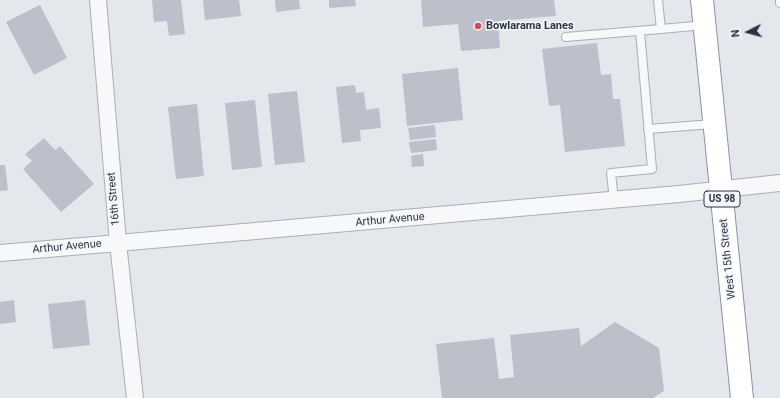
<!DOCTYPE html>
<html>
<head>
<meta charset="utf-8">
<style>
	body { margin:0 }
	#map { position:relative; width:780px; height:398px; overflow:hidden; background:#e4e7ec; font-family:Roboto,sans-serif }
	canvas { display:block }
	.north { position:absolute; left:728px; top:12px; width:40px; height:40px; -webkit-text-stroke:3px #f4f6f9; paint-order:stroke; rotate:264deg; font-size:11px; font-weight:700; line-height:16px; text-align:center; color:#2b3445 }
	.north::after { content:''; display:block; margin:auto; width:14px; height:18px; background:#2b3445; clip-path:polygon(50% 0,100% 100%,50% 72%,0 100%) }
</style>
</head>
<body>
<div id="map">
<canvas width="780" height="398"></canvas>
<div class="north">N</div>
</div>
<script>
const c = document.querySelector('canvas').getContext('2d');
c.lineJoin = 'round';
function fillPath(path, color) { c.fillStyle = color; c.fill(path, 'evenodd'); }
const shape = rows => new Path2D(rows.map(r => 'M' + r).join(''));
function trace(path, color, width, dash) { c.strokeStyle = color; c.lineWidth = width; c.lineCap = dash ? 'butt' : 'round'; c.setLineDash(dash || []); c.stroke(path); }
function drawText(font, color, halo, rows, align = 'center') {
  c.font = font + ' Roboto,sans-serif'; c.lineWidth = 3; c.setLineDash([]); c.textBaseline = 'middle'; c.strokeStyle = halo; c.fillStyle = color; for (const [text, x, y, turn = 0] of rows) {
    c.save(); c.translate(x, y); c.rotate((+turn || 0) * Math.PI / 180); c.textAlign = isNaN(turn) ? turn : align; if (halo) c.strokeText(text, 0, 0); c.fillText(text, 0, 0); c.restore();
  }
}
fillPath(shape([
	[152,0,181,0,185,34,169,36,167,21,154,22],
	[203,0,239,0,241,16,205,20],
	[275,0,299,0,300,9,276,12],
	[329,0,355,0,356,6,329,8],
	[421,0,554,0,556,16,498,21,500,48,461,51,458,24,423,27],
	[40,5,67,58,34,75,6,22],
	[597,43,601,75,611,74,613,99,620,99,625,146,565,152,560,105,549,106,542,49],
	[458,68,463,120,407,126,402,74],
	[355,85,356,93,364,92,366,110,379,108,381,128,360,130,361,141,342,143,336,87],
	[297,91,305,162,275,165,268,94],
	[255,100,262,167,232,170,225,103],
	[197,104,204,176,176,179,168,107],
	[435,125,436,137,410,140,408,128],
	[44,138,55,150,60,146,94,184,61,212,23,169,32,161,25,154],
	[436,139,437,150,411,153,409,142],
	[423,154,424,166,412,167,411,156],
	[0,165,5,165,8,190,0,191],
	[14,300,16,322,0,324,0,302],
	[85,300,90,345,53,349,48,304],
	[615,322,659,348,664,391,653,398,442,398,436,344,494,338,499,379,514,377,510,335,579,328,581,346]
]), '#bbc0ca');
const lane = shape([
	[780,0,780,3],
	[661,29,704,25],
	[566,37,661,29,658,0],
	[648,129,713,124],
	[614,200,611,173,652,169,640,31]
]);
const street = shape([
	[98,0,118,243,135,398],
	[0,253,118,243,679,194,780,183]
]);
const highway = shape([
	[702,0,742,398]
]);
trace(lane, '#a9aeb7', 10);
trace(street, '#a9aeb7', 18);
trace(highway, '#8b94a3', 24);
trace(lane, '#f7f8fa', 8);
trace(street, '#f7f8fa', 16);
trace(highway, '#fff', 22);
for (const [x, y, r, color] of [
	[478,26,4,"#d1495b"]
]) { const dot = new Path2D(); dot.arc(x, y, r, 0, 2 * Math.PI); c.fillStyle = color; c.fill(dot); trace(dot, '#f4f6f9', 1.5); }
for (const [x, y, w] of [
	[722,199,36]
]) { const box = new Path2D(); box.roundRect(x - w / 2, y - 8, w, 16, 3); c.fillStyle = '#f4f6f9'; c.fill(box); trace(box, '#2b3445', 1); }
drawText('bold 10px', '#2b3445', null, [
	["US 98",722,199]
]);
drawText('bold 11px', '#2b3445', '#f4f6f9', [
	["Bowlarama Lanes",486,26]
], 'left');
drawText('11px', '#2b3445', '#f4f6f9', [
	["16th Street",114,199,-95],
	["Arthur Avenue",390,220,-5],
	["Arthur Avenue",67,247,-5],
	["West 15th Street",728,259,-96]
]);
</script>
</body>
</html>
